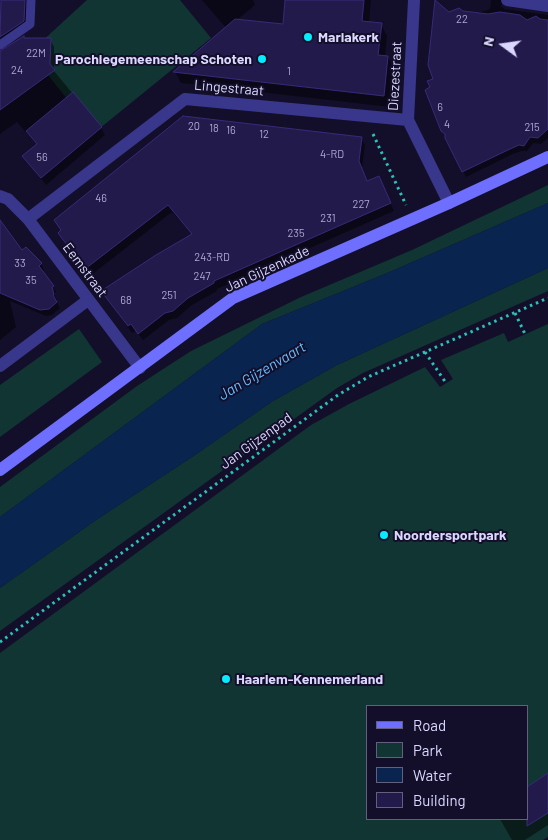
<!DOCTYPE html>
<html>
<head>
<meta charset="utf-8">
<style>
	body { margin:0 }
	#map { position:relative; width:548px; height:840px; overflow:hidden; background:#130f2a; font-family:Barlow,sans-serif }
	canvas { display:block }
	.legend { position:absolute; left:366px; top:705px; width:162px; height:115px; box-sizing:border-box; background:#130f2a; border:1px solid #635f7f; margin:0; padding:6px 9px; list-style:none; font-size:15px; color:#dbd8ff }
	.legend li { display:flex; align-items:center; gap:10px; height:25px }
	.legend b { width:25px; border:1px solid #635f7f }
	.north { position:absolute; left:478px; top:20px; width:50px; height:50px; -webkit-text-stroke:4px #130f2a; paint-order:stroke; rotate:284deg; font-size:14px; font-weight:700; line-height:20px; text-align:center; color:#dbd8ff }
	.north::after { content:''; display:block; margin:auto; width:18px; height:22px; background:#dbd8ff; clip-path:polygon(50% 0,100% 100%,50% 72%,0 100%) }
</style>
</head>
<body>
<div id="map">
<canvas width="548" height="840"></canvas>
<ul class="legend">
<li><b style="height:6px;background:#6f6fff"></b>Road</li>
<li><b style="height:14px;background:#113532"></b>Park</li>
<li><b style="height:14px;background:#09254f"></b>Water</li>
<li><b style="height:14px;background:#231a4c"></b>Building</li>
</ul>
<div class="north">N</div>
</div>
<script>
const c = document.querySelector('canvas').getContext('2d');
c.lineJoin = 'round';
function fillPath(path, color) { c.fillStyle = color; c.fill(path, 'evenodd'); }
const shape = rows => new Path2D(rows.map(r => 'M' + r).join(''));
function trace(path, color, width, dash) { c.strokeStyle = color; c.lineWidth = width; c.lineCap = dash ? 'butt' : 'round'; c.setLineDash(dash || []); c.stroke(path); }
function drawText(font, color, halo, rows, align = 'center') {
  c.font = font + ' Barlow,sans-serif'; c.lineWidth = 4; c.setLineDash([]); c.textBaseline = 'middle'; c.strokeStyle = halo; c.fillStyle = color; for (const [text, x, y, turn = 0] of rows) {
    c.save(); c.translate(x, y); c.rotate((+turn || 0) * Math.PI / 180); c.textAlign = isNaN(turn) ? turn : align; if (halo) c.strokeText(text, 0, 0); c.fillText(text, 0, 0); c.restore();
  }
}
fillPath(shape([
	[87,0,180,0,211,38,94,133,40,65,41,42],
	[548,185,548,203,385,274,262,324,0,517,0,487,137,386,191,351,301,297,412,250],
	[548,268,548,291,363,373,337,388,0,631,0,588,96,520,192,457,273,401,337,365],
	[548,324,548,837,543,840,0,840,0,653,311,425,349,404,425,367,440,387,453,379,441,360,504,333,508,342],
	[367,706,527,706,527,819,367,819],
	[79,329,102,362,0,437,0,385]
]), '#113532');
fillPath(shape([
	[548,203,548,268,337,365,273,401,192,457,96,520,0,588,0,517,262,324,385,274]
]), '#09254f');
fillPath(shape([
	[2,0,29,0,28,28,0,48],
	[202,0,253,0,255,5,237,20,283,32,287,0,371,0,369,23,381,24,387,36,385,57,388,57,394,69,390,107,181,83,175,72,226,28],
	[491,0,504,0,501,6,505,9,548,15,548,138,541,144,533,143,527,151,522,151,513,154,466,177,443,130,432,88,449,13,475,14,490,9],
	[24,39,50,39,54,47,54,71,101,128,105,135,46,185,24,156,37,145,17,122,0,134,0,52],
	[361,138,365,145,362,169,368,182,382,185,394,211,217,289,217,291,192,305,177,318,169,320,143,340,136,331,132,333,107,298,193,235,172,212,90,276,66,245,60,233],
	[0,230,22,252,41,264,44,270,42,272,56,292,54,294,57,300,56,301,60,308,52,315,46,316,10,301,16,327,0,340],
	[546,776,548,779,548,825,525,840,512,840,500,819,527,819,527,788]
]), '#0007');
const building = shape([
	[1,0,25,0,24,21,0,37,1,0],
	[285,0,364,0,362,21,382,23,378,55,388,56,384,96,173,72,235,19,283,24,285,0],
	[435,0,449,12,459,8,463,11,488,14,500,12,520,15,527,20,536,16,540,19,548,20,548,129,538,138,530,137,524,146,519,145,510,149,462,172,445,138,445,134,441,131,425,90,430,87,427,81,433,79,428,65,435,0],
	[24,36,24,38,51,38,50,64,55,70,0,110,0,51,24,36],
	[73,92,102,127,41,178,22,156,37,144,26,131,73,92],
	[183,116,362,137,359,161,367,181,379,176,391,203,214,281,214,283,188,298,173,311,165,313,138,334,131,324,128,326,101,291,156,255,192,234,168,205,85,269,58,233,61,230,54,220,183,116],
	[0,220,22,250,26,247,42,263,39,266,54,286,52,287,54,294,53,295,57,302,49,309,40,310,0,293,0,220],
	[548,773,548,813,527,826,527,787,548,773]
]);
fillPath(building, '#231a4c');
trace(building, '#382a7a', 1);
trace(shape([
	[373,134,406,205],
	[515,313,525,334],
	[425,352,446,383],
	[0,642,338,395,368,377,548,298]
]), '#29c2b5', 3, [2.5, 4]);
trace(shape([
	[0,45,30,24,31,0]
]), '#38378c', 9);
trace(shape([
	[414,0,408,120,449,203],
	[507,0,548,6],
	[0,196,8,199,28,219,140,368],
	[28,219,185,99,408,120],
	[0,366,88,300]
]), '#38378c', 12);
trace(shape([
	[0,470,233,298,449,203,548,157]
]), '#6f6fff', 12);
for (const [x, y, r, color] of [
	[308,37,5,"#04ecff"],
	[262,59,5,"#04ecff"],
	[384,535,5,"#04ecff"],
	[226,679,5,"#04ecff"]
]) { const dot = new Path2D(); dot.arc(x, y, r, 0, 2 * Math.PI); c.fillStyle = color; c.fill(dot); trace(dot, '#130f2a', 2); }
drawText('11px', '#ada8d2', null, [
	["22",462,19],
	["22M",36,53],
	["24",17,70],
	["1",289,71],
	["6",440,107],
	["4",447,124],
	["20",194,126],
	["215",532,127],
	["18",214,128],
	["16",231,130],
	["12",264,134],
	["4-RD",332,154],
	["56",42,157],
	["46",101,198],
	["227",361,204],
	["231",328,218],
	["235",296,233],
	["243-RD",212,257],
	["33",20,263],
	["247",202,276],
	["35",31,280],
	["251",169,295],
	["68",126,300]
]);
drawText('bold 14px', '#dbd8ff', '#130f2a', [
	["Mariakerk",318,37],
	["Parochiegemeenschap Schoten",252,59,"right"],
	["Noordersportpark",394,535],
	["Haarlem-Kennemerland",236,679]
], 'left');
drawText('14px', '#dbd8ff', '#130f2a', [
	["Diezestraat",395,76,-87],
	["Lingestraat",229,88,5],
	["Jan Gijzenkade",267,269,-25],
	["Eemstraat",85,270,53],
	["Jan Gijzenpad",256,441,-36]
]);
drawText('italic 15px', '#66bcff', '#130f2a', [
	["Jan Gijzenvaart",262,371,-31]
]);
</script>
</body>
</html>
